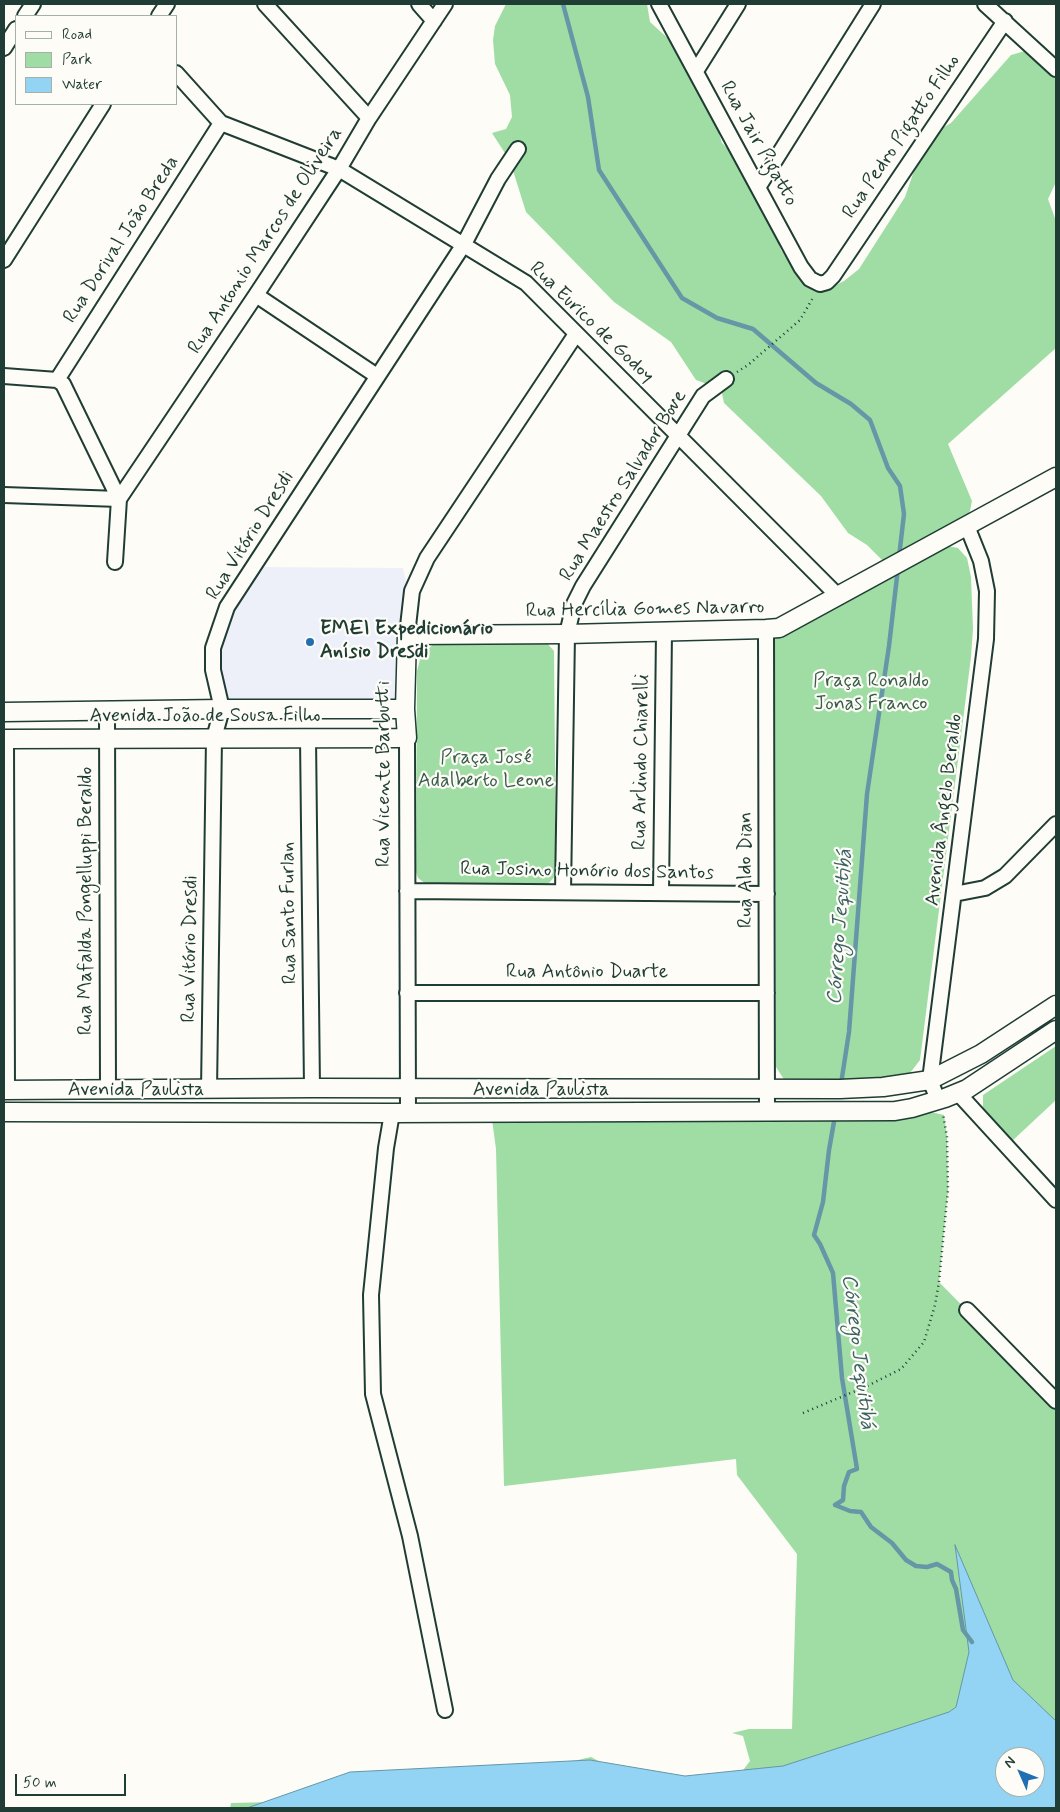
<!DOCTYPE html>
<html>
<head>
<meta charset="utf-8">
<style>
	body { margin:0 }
	#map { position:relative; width:1060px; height:1812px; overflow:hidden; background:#fdfcf7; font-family:Mynerve,sans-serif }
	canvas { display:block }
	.frame { position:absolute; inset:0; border:5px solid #1f3d34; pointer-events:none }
	.legend { position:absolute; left:15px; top:15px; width:162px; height:90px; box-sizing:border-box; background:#fdfcf7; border:1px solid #a4b0a9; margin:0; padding:6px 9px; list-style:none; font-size:15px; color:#1f3d34 }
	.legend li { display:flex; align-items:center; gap:10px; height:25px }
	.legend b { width:25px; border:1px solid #a4b0a9 }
	.north { position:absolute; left:995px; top:1747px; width:50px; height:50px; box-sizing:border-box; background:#fdfcf7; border:1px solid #a4b0a9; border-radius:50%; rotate:314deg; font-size:14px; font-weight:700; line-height:20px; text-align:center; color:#1f3d34 }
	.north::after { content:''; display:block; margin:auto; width:18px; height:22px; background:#1f6fb2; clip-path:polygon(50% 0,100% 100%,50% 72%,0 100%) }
	.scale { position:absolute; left:15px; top:1774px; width:111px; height:22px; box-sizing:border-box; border:2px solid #1f3d34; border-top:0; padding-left:6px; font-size:15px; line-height:18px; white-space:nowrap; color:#1f3d34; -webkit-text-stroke:4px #fdfcf7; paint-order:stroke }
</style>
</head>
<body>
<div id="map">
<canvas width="1060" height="1812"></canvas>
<div class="frame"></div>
<ul class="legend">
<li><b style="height:6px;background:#fdfcf7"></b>Road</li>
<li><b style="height:14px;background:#a0dda4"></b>Park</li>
<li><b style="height:14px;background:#93d3f4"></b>Water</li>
</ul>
<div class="north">N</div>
<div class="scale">50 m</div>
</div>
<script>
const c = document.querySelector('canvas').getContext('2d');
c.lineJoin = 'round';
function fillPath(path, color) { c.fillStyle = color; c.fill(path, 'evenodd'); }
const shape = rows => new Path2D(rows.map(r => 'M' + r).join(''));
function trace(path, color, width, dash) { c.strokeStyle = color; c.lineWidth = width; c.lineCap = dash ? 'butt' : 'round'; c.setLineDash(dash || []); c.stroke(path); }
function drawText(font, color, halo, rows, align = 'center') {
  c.font = font + ' Mynerve,sans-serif'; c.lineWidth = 4.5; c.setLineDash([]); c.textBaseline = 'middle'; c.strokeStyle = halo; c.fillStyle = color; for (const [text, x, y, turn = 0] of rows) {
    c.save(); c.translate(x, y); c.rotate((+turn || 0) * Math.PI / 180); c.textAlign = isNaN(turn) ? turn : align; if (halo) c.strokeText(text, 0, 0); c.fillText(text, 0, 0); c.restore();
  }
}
fillPath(shape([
	[256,567,403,568,408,592,402,706,224,707,216,649,230,609]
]), '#eef0f9');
fillPath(shape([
	[506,4,647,4,650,22,673,43,707,94,722,143,754,175,781,250,805,286,816,291,828,289,844,281,859,269,905,197,914,171,915,144,951,123,1011,55,1025,51,1040,57,1056,77,1056,182,1048,199,1056,221,1056,348,948,444,972,501,970,511,959,527,937,544,883,561,867,545,848,533,821,496,724,403,721,389,696,380,671,342,614,302,526,212,510,161,492,133,506,129,512,117,510,95,495,64,493,40,495,26],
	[942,545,958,548,967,558,971,577,973,629,971,657,920,1060,907,1077,807,1084,785,1081,776,1067,775,670,773,647,775,639,779,635],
	[436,642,546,642,554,651,556,869,555,876,549,883,542,885,427,885,418,878,416,872,417,671,421,655],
	[1056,1046,1056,1100,1011,1142,990,1120,983,1107,983,1095],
	[912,1108,944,1115,947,1137,948,1190,939,1282,1056,1401,1056,1808,230,1808,231,1803,272,1802,322,1790,325,1780,339,1794,561,1764,591,1757,606,1765,646,1776,734,1782,750,1761,743,1736,732,1733,749,1729,792,1729,797,1554,737,1475,736,1459,504,1486,496,1149,491,1112],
	[1005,1757,1035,1757,1035,1787,1005,1787]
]), '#a0dda4');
const water = shape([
	[955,1545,1013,1680,1056,1721,1056,1808,247,1808,350,1772,590,1760,685,1776,783,1766,949,1712,956,1707,969,1652,955,1545],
	[1005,1757,1035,1757,1035,1787,1005,1787,1005,1757]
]);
fillPath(water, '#93d3f4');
trace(water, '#6597a7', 1);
trace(shape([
	[563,4,588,97,599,170,682,298,717,318,753,329,816,383,851,404,870,420,888,468,900,486,904,514,899,557],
	[841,1084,849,1032,867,794,889,646,898,568],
	[835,1116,829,1150,823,1202,814,1235,820,1244,833,1273,842,1378,857,1469,849,1472,844,1486,843,1500,835,1505,850,1511,861,1512,871,1527,892,1543,906,1560,916,1566,927,1567,937,1564,951,1572,952,1580,956,1589,963,1630,972,1642]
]), '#6597a7', 4.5);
const minor = shape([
	[265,4,369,118],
	[419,4,434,21],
	[659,4,801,267,810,279,820,284,827,282,833,276,1005,21],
	[985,4,1056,69],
	[25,16,33,4],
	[159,16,167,4],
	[4,48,16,29],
	[696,71,738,4],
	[176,73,221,123,339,169,526,283,838,596],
	[759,186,873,4],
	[4,260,103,104],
	[256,295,377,376],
	[4,376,57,380,63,384,119,499,115,562],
	[57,380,221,123],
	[4,495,119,499],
	[119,499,256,295,339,169,369,118,445,4],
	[766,629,767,1111],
	[407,635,412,591,427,558,576,334],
	[107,711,108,1090],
	[308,738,312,1088],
	[407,738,408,1113],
	[6,739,7,1090],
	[407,891,767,894],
	[563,892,567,634,574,604,583,586,703,396,726,379],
	[661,893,664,632],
	[954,894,985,888,1005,876,1056,824],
	[407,993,767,993],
	[209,1090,214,738,222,709,213,670,213,648,227,607,464,244,498,179,518,149],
	[958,1093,1056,1200],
	[938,1100,930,1080,986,639,987,591,981,561,967,526],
	[392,1113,386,1148,371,1295,373,1394,410,1536,445,1710],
	[967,1310,1056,1401]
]);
const tertiary = shape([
	[4,712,222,709,405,709],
	[4,739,407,738,405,709,407,635,567,634,766,629,779,628,1056,477],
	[4,1090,312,1088,840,1089,883,1087,930,1080,981,1054,1056,1005],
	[4,1112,392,1113,895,1111,912,1108,945,1098,967,1089,1056,1030]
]);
trace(minor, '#1f3d34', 18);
trace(tertiary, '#1f3d34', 21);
trace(shape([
	[737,372,748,365,800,320,814,296],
	[803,1413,865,1387,901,1369,924,1342,935,1305,939,1282,948,1190,947,1137,943,1114]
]), '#1f3d34', 2.5, [1, 4]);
trace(minor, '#fdfcf7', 14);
trace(tertiary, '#fdfcf7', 18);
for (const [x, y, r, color] of [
	[310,642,5,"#1f6fb2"]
]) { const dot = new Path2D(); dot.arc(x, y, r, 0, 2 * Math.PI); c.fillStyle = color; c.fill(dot); trace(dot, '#fdfcf7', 2); }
drawText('20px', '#1f3d34', '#fdfcf7', [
	["Rua Pedro Pigatto Filho",902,137,-56],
	["Rua Jair Pigatto",758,144,61],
	["Rua Dorival João Breda",122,240,-57],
	["Rua Antonio Marcos de Oliveira",266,241,-57],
	["Rua Eurico de Godoy",591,323,44],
	["Rua Maestro Salvador Bove",624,486,-58],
	["Rua Vitório Dresdi",251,536,-58],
	["Rua Hercília Gomes Navarro",645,610,-1],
	["Avenida João de Sousa Filho",205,717],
	["Rua Arlindo Chiarelli",642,762,-89],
	["Rua Vicente Barbutti",385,774,-90],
	["Avenida Ângelo Beraldo",945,810,-83],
	["Rua Aldo Dian",747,870,-90],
	["Rua Josino Honório dos Santos",587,872,1],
	["Rua Mafalda Pongelluppi Beraldo",87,901,-90],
	["Rua Santo Furlan",290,913,-91],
	["Rua Vitório Dresdi",191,949,-89],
	["Rua Antônio Duarte",587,973],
	["Avenida Paulista",136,1091],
	["Avenida Paulista",541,1091]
]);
drawText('bold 20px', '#1f3d34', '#fdfcf7', [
	["EMEI Expedicionário",320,630],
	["Anísio Dresdi",320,653]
], 'left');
drawText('20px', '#395d4a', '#fdfcf7', [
	["Praça Ronaldo",871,682],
	["Jonas Franco",871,705],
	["Praça José",486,759],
	["Adalberto Leone",486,782]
]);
drawText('italic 21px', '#3c6264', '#fdfcf7', [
	["Córrego Jequitibá",841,927,-86],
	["Córrego Jequitibá",857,1352,83]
]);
</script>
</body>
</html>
